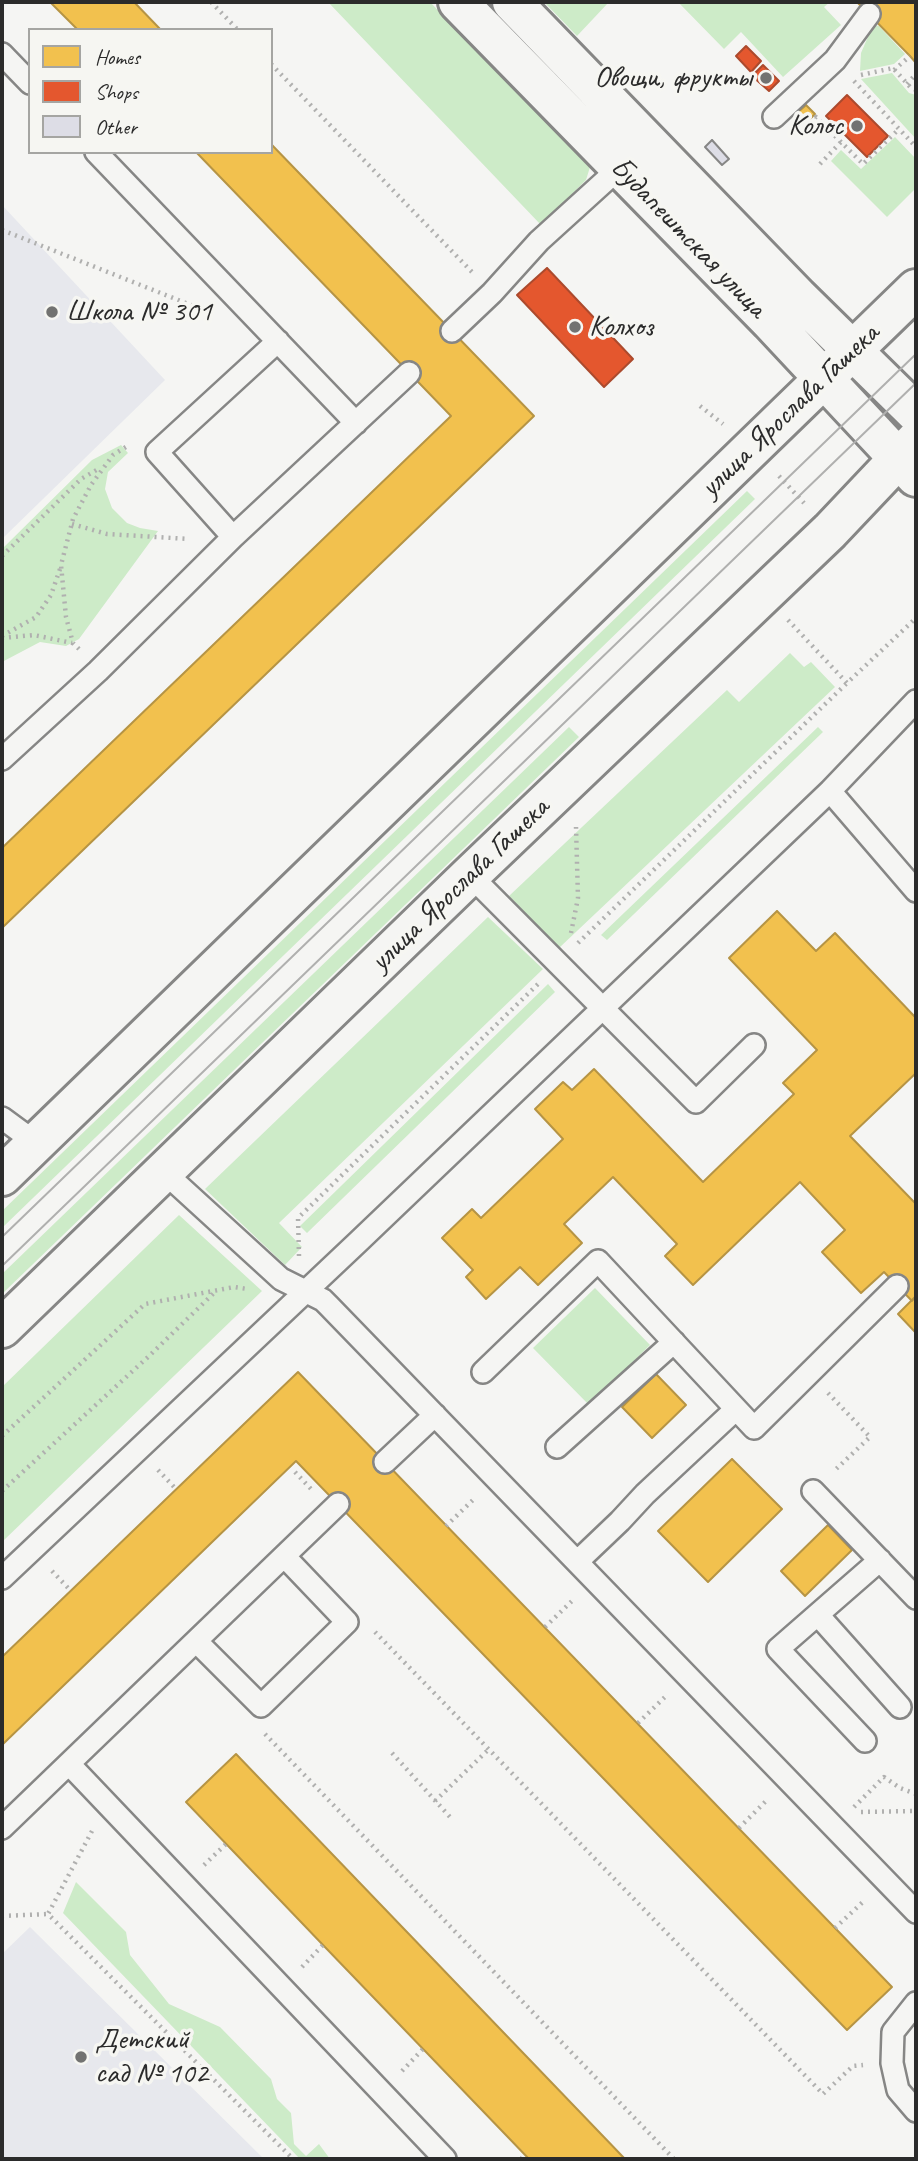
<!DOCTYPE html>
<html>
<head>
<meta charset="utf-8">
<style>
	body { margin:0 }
	#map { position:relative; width:918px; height:2161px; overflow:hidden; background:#f5f5f3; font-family:Caveat,sans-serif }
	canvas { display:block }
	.frame { position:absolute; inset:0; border:4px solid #2b2b2b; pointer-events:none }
	.legend { position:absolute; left:28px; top:28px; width:245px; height:126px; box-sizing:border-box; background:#f6f6f2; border:2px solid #a5a5a2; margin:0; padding:9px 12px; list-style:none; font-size:21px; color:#2b2b2b }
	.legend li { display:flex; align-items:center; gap:14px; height:35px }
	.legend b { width:35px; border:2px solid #a5a5a2 }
</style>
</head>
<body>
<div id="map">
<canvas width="918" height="2161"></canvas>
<div class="frame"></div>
<ul class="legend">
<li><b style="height:19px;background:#f2c14e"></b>Homes</li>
<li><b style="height:19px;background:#e4572e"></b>Shops</li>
<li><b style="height:19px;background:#dddde6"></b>Other</li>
</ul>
</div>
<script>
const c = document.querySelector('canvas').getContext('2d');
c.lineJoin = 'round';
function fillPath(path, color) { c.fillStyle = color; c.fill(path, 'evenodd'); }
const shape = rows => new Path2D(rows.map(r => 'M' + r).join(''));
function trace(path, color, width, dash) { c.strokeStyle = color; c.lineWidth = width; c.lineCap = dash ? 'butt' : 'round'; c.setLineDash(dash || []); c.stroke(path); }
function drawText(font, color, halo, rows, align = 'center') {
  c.font = font + ' Caveat,sans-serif'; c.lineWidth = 7; c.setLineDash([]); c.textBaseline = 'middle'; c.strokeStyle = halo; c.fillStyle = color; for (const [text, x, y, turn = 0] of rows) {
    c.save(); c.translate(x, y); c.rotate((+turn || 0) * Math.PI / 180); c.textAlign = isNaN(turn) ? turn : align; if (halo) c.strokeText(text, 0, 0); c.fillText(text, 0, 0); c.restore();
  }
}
fillPath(shape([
	[2,205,165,380,2,539],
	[30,1927,264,2159,2,2159,2,1954]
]), '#e7e8ed');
fillPath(shape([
	[328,2,430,2,590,167,586,180,541,225],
	[544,2,609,2,577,36],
	[678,2,830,2,824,7,841,25,783,77,741,32,724,49],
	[873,25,879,26,905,54,894,64,860,71,861,53],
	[892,73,909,93,916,95,916,139,861,79],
	[895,137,916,159,916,188,887,217,831,161,841,150,861,169],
	[121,445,128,453,108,472,105,489,112,508,127,523,140,528,158,531,79,639,66,646,40,642,2,662,2,549,92,460],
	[747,491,755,499,2,1228,2,1211],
	[790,653,804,667,811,662,835,687,559,948,509,896,727,690,739,702],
	[569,727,579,737,2,1294,2,1274],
	[818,727,823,732,607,940,601,935],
	[488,917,543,969,279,1223,302,1247,285,1265,205,1189],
	[548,984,555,992,307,1233,300,1226],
	[179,1215,262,1291,2,1542,2,1387],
	[595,1288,650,1345,589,1405,533,1348],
	[76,1882,126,1932,130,1955,169,2004,220,2027,271,2079,277,2099,291,2113,294,2144,306,2156,319,2144,330,2159,300,2159,63,1913]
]), '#cdebc8');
const homes = shape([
	[50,2,134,2,161,30,78,30,50,2],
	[857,2,916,2,916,63,910,56,857,2],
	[806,105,815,114,805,124,796,114,806,105],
	[271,144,534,416,2,928,2,848,451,416,196,152,271,152,271,144],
	[777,911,816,951,835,933,916,1018,916,1073,850,1136,916,1204,916,1296,912,1301,884,1272,861,1293,822,1252,845,1230,800,1182,693,1285,665,1256,677,1244,613,1177,564,1224,582,1243,538,1285,520,1267,486,1299,466,1277,473,1270,442,1238,472,1209,481,1218,563,1139,535,1109,563,1082,572,1090,594,1069,703,1182,794,1094,783,1083,817,1050,729,958,777,911],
	[916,1296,916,1333,898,1314,916,1296],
	[298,1372,892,1987,847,2030,296,1461,2,1745,2,1657,298,1372],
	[656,1374,686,1405,652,1438,622,1407,656,1374],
	[732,1459,782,1509,708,1582,658,1531,732,1459],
	[828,1525,852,1550,805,1596,781,1571,828,1525],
	[236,1754,625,2159,529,2159,323,1945,186,1802,236,1754]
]);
fillPath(homes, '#f2c14e');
trace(homes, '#b69444', 2);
const shops = shape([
	[746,46,761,61,751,72,736,56,746,46],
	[763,65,779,81,769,91,752,76,763,65],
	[847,95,888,136,867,157,826,116,847,95],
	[547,268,633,359,604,387,517,295,547,268]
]);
fillPath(shops, '#e4572e');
trace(shops, '#ac4a2d', 2);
const building = shape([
	[712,140,729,159,722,165,705,147,712,140]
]);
fillPath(building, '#dddde6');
trace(building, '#868685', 2);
const service = shape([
	[2,54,30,83],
	[774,117,835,60,869,14],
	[96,152,356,423],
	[452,331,492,293,539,241,626,162],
	[233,537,157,452,278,341],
	[2,759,98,671,233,537,409,373],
	[830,791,916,891],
	[470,875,696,1102,754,1045],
	[2,1118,36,1143],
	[164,1172,281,1279,323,1300,329,1306,916,1912],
	[483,1372,598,1261,754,1428,897,1286],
	[557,1447,674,1342],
	[385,1462,435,1415],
	[813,1491,916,1598],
	[577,1562,620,1521,645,1494,735,1410],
	[2,1578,358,1242,830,791,916,701],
	[818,1615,900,1707],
	[196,1641,261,1706,347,1622,285,1557],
	[865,1741,778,1649,880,1560],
	[70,1765,445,2159],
	[2,1828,338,1504],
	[916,2003,893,2032,892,2063,898,2090,916,2111]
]);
const minor = shape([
	[898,458,916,477]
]);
const tertiary = shape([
	[458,2,771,322,898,458],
	[512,2,798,297,916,413],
	[2,1176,916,289],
	[2,1328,470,875,830,531,916,440]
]);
trace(service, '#868685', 26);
trace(minor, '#868685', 44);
trace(tertiary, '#868685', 44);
trace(shape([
	[211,2,238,30],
	[271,64,472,272],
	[894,70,910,56],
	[861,75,893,68,911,88,916,90],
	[854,81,916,147],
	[907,84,916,74],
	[815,118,816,117,863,164,899,129],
	[820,164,841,142],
	[2,230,206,311],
	[700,406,723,424],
	[779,476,804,503],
	[72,524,107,534,189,539],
	[2,556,81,479,100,468],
	[788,620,847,683,916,618],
	[2,636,36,617,51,595,60,569],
	[2,638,34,635,72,643],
	[79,649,73,643,66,617,61,565,73,519,91,485,113,455,129,445],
	[571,933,578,898,576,827],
	[578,943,847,683],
	[299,1256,298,1218,538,984],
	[828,1393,870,1437,834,1471],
	[2,1436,145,1304,234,1287,247,1289],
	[158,1470,176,1489],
	[295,1472,312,1490],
	[2,1491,148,1357,216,1291],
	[446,1526,476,1497],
	[52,1571,71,1591],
	[545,1627,574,1599],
	[375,1632,823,2094,853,2066,863,2065],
	[638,1723,667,1695],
	[265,1734,674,2159],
	[392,1753,450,1817],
	[435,1801,489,1749],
	[854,1807,884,1777,900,1788,916,1794],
	[861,1812,916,1811],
	[739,1828,768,1799],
	[92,1831,48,1914,293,2159],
	[204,1865,226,1844],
	[2,1916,48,1914],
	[835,1928,865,1900],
	[302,1967,323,1945],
	[402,2071,423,2049],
	[521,2159,525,2155]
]), '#b0b0af', 4.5, [2, 5]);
trace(service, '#f5f5f3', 21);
trace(minor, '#f5f5f3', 38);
trace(tertiary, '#f5f5f3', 38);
trace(shape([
	[2,1237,916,354],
	[2,1266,916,383]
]), '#b0b0af', 2);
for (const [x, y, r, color] of [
	[766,78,7,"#727271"],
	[857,126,7,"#727271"],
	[52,312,7,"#727271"],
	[575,327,7,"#727271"],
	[81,2057,7,"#727271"]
]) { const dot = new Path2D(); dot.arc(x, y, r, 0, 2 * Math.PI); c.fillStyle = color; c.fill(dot); trace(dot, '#f6f6f2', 2.5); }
drawText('30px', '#2b2b2b', '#f6f6f2', [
	["Овощи, фрукты",752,78,"right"],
	["Колос",843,126,"right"],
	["Школа № 301",66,312],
	["Колхоз",589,327],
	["Детский",95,2040],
	["сад № 102",95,2074]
], 'left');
drawText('30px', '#2b2b2b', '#f6f6f2', [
	["Будапештская улица",688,238,46],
	["улица Ярослава Гашека",790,411,-44],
	["улица Ярослава Гашека",460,885,-44]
]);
</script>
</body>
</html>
